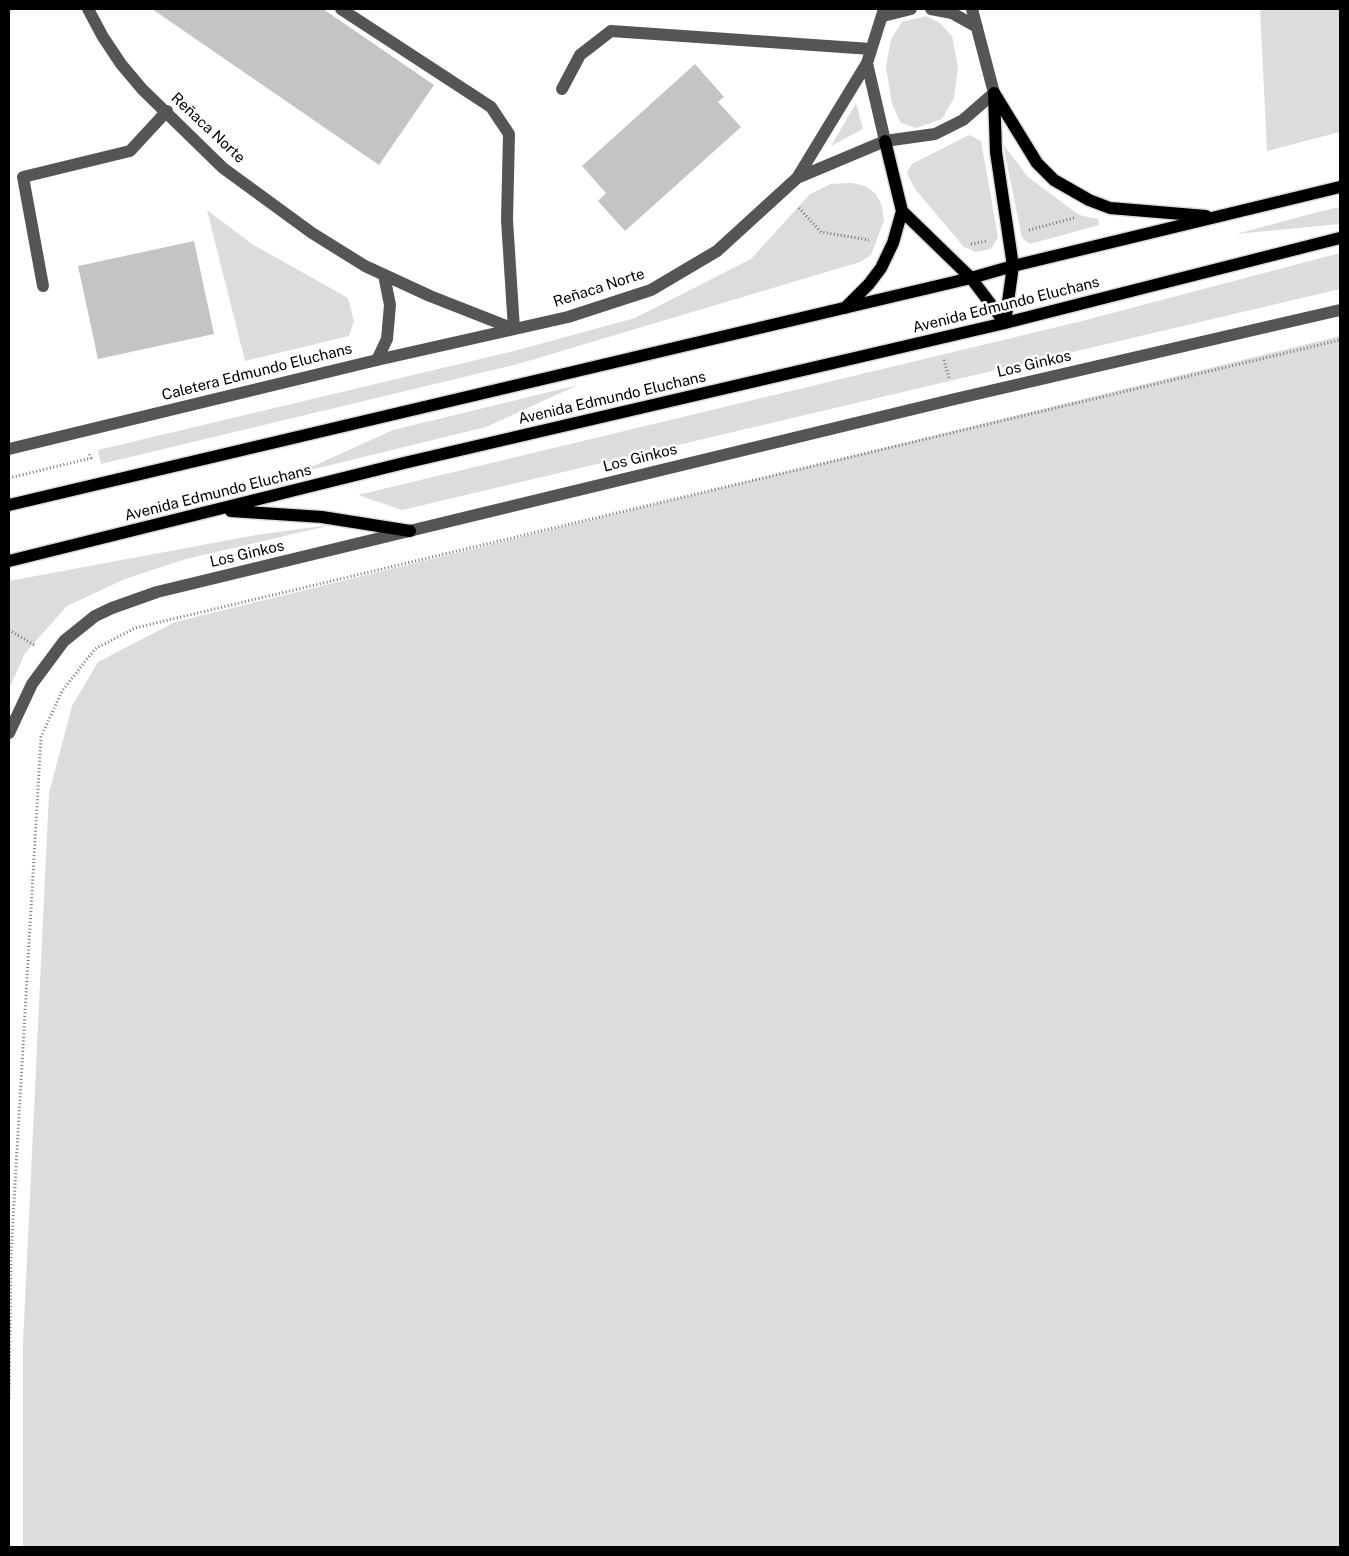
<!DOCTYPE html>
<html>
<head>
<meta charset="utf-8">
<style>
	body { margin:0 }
	#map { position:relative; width:1349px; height:1556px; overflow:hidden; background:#fff; font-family:"Public Sans",sans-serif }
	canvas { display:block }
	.frame { position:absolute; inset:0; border:10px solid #000; pointer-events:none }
</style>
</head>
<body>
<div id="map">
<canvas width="1349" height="1556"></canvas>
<div class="frame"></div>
</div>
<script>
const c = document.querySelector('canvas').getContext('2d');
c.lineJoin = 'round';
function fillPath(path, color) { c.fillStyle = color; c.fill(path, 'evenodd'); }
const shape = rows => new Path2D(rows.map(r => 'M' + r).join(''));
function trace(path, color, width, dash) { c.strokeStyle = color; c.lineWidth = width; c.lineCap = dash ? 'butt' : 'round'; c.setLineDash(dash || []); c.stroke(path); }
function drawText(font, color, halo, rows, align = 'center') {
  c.font = font + ' "Public Sans",sans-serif'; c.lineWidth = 5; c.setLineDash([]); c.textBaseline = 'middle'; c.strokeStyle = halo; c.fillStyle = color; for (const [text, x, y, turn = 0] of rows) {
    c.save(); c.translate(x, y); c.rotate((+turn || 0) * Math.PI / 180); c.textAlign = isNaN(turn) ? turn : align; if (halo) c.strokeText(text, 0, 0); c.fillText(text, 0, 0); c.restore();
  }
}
fillPath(shape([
	[1260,9,1340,9,1340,132,1267,151],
	[926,16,940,23,952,36,958,67,954,98,942,119,916,128,901,123,892,104,886,67,891,39,902,22],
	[856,103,863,129,831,146],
	[969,135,981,141,998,237,991,249,976,252,964,247,915,189,907,173,912,164],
	[1003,144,1028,177,1079,215,1098,219,1099,225,1030,244,1022,238],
	[852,183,865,186,876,194,882,206,884,221,871,255,860,262,518,364,101,464,98,450,514,351,635,318,751,259,810,194,831,184],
	[1340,207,1340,224,1236,234,1318,212],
	[207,210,252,244,348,298,354,321,349,336,245,361],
	[1340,253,1340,289,402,510,358,495,1078,322],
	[1340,336,1340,1547,23,1547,23,1343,49,793,72,706,98,662,175,622],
	[578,385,486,427,298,473,393,430],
	[336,524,186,559,125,579,67,606,25,653,9,689,9,581,256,535]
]), '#dcdcdc');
fillPath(shape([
	[152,9,323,9,434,85,379,165],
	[695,64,724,97,718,102,741,127,625,231,598,201,606,193,582,166],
	[194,241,214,334,98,359,78,266]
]), '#c4c4c4');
const major = shape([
	[994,93,1037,163,1054,180,1089,200,1110,208,1206,216],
	[994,93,996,152,1013,266,1005,323],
	[885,141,902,211,971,278,1005,323],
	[845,308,869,284,881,268,893,243,902,211],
	[9,505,971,278,1013,266,1340,187],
	[231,511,322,517,410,531],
	[9,561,404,463,1005,323,1340,238]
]);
trace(major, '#dbdbdb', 15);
trace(shape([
	[799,208,821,232,869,240],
	[1029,230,1074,218],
	[971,244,987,241],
	[944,360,949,378],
	[9,478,91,458,89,453],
	[9,630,34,645],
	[9,1398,11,1254,41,737,62,691,95,649,135,628,1340,340]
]), '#777', 3, [1, 2.5]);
trace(shape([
	[88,9,103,37,121,64,142,89,223,168,312,233,365,266,430,296,514,329],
	[341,9,491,107,509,134,507,220,514,329],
	[931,9,952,13,977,27],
	[883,16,911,9],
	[867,63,885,141],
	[562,89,580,55,611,31,871,49],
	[797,178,885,141,935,134,963,120,994,93,972,9],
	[43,286,23,177,130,151,167,111],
	[377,360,387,339,390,305,384,275],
	[9,449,377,360,568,317,651,290,717,251,797,178,867,63,884,9],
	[9,733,32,684,64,641,95,616,112,608,157,592,955,399,1340,310]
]), '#555', 12);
trace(major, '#000', 12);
drawText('15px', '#000', '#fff', [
	["Reñaca Norte",208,128,43],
	["Reñaca Norte",599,288,-18],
	["Avenida Edmundo Eluchans",1006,305,-14],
	["Los Ginkos",1034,364,-13],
	["Caletera Edmundo Eluchans",257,372,-14],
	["Avenida Edmundo Eluchans",612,398,-13],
	["Los Ginkos",640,458,-14],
	["Avenida Edmundo Eluchans",218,493,-14],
	["Los Ginkos",247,554,-13]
]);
</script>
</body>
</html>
